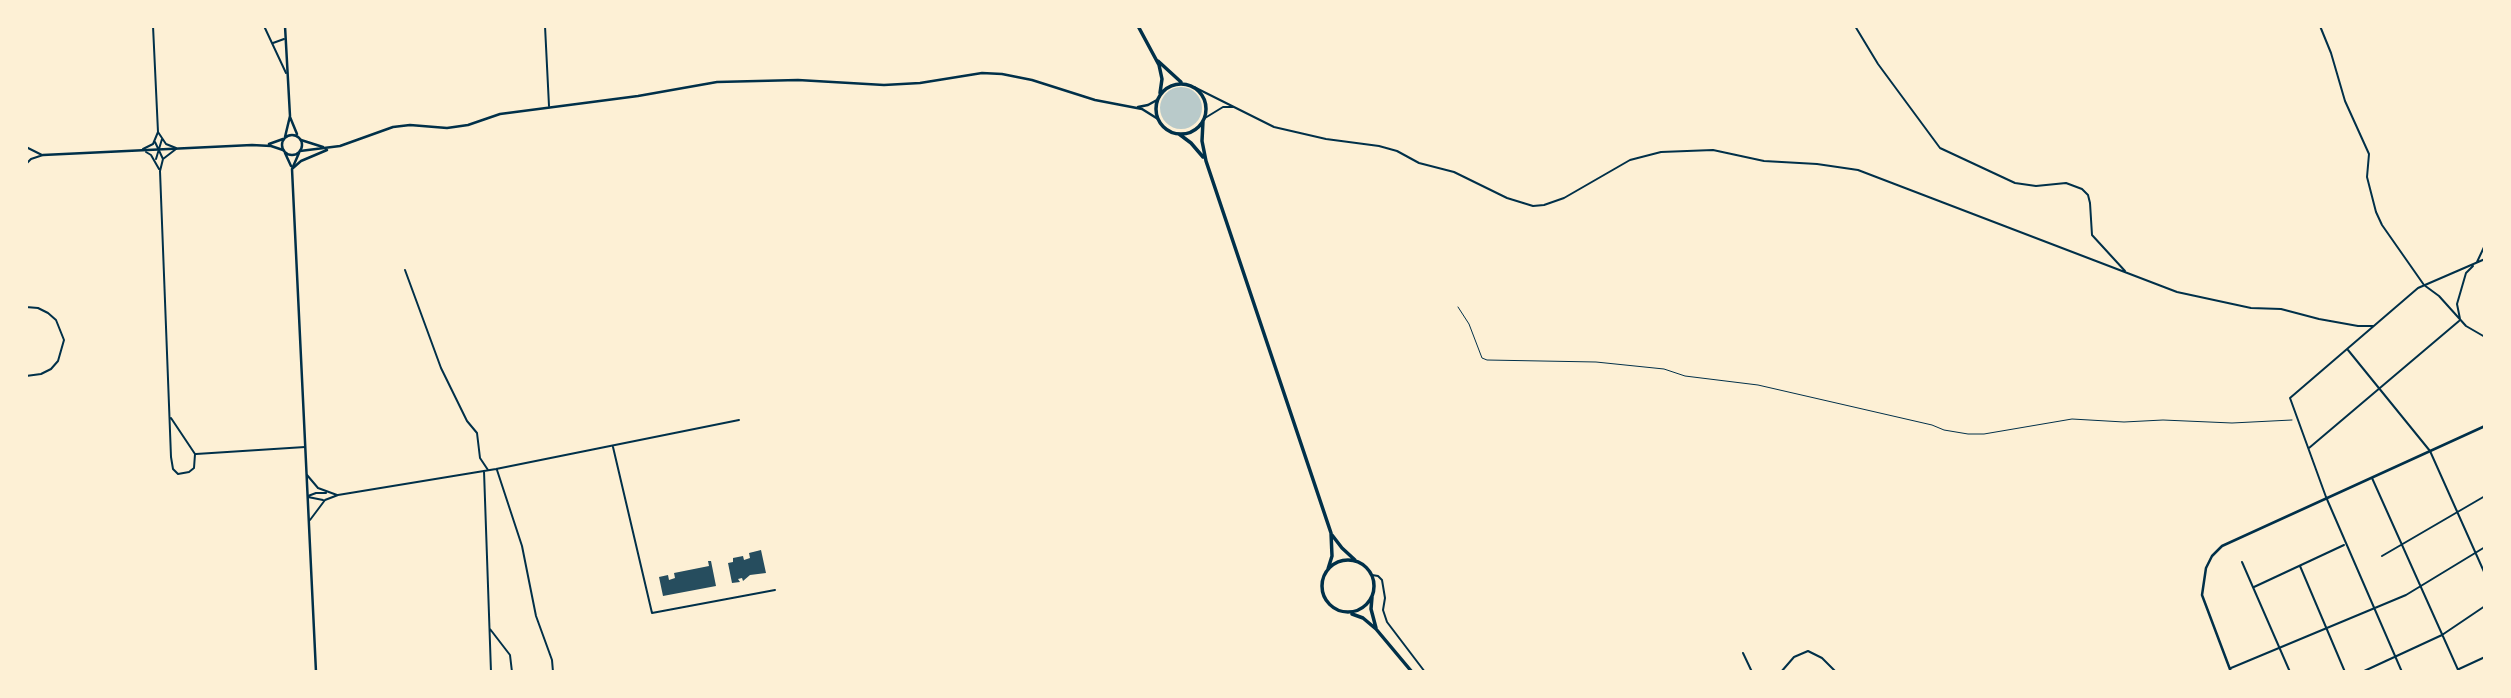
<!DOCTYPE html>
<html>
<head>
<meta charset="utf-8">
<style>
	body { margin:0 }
	#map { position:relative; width:2511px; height:698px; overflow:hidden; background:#fdf0d5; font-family:"Fira Sans",sans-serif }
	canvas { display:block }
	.frame { position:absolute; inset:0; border:28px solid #fdf0d5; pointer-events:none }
</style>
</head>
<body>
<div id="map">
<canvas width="2511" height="698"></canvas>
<div class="frame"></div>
</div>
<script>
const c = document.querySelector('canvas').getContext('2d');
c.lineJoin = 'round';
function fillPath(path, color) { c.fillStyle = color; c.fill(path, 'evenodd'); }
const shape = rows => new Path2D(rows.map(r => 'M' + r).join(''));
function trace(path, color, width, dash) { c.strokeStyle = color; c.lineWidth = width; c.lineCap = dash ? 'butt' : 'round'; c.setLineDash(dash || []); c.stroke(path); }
fillPath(shape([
	'1160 108a21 21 0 1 1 42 0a21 21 0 1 1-42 0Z'
]), '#b9caca');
fillPath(shape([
	[761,550,766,573,750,575,743,581,742,578,738,579,740,582,732,583,728,563,733,562,733,558,743,556,744,560,750,558,749,553],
	[708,561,711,561,716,586,663,596,659,577,668,575,669,580,675,578,674,573,709,566]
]), '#264d5e');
trace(shape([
	[1458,307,1469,324,1482,358,1487,360,1596,362,1664,369,1685,376,1758,385,1932,425,1944,430,1968,434,1984,434,2072,419,2124,422,2163,420,2232,423,2292,420]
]), '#003049', 1);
trace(shape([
	[264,26,286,73],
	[545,26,549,106],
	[1855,26,1878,64,1940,148,2015,183,2036,186,2066,183,2082,189,2088,195,2090,203,2092,235,2125,271],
	[2320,26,2331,53,2345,101,2369,154,2367,177,2376,212,2382,225,2424,285,2439,296,2466,326,2485,337],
	[273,43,284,39],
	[1194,87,1274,127,1326,139,1379,146,1397,151,1419,163,1454,172,1507,198,1533,206,1544,205,1564,198,1630,160,1661,152,1713,150,1764,161,1817,164,1858,170,2177,292,2251,308,2281,309,2319,319,2358,326,2373,326],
	[1205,118,1223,107,1233,107],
	[158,132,166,144,176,148],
	[155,142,163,159],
	[26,147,42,155],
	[143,149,153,144,158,132,153,26],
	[146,152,151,155,159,169],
	[156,159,162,139],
	[26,164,31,159,43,155],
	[2477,262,2485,245],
	[405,270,441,368,467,421,477,433,480,458,488,470],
	[26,274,27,307],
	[26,307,38,308,48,313,56,320,64,340,58,361,51,369,41,374,26,376],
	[2460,319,2457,304,2466,273,2473,266],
	[2348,350,2430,451,2485,574],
	[171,418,195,454,194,468,189,472,178,474,173,469,171,457,160,171,163,159,176,149],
	[613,447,652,613,775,590],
	[2309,448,2459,321],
	[196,454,305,447],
	[497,470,522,546,536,616,552,660,553,672],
	[484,471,491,672],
	[307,475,318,488,337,495],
	[2372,478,2459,672],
	[308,496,316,493,326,493],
	[308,497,323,500],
	[310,520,325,500,338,495,496,469,739,420],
	[2382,556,2485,496],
	[2242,562,2290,672],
	[2300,566,2345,672],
	[1372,575,1378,576,1382,580,1385,598,1383,610,1387,622,1425,672],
	[2254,587,2344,545],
	[490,629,510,655,512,672],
	[1743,653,1752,672],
	[2231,668,2406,595,2485,547],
	[2459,669,2485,657],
	[1781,672,1794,657,1808,651,1822,658,1836,672],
	[2362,672,2442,635,2485,606],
	[2402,672,2326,497,2290,398,2418,288,2485,259]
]), '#003049', 2);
trace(shape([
	[1138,107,1148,105,1157,100],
	[301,140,323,147],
	[269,144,283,139],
	[300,151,340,146,393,127,410,125,447,128,468,125,500,114,638,96,717,82,798,80,884,85,920,83,982,73,1002,74,1032,80,1095,100,1142,109,1158,119],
	[43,155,252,145,271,146,283,150],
	[293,168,301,161,327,150],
	[2231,672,2202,595,2206,568,2212,556,2222,546,2485,426]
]), '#003049', 2.5);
trace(shape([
	[285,26,290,116,285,137],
	[290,117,297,134],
	'282 145a10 10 0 1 1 20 0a10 10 0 1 1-20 0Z',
	[285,153,291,166],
	[299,153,292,169,316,672]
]), '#003049', 2.5);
trace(shape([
	[1138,26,1159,65,1162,79,1160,93],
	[1158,61,1181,82],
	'1156 109a25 25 0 1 1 50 0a25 25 0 1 1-50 0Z',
	[1203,121,1202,141,1206,161,1331,533,1332,556,1328,569],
	[1179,134,1191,143,1203,157],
	[1332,535,1342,548,1355,560],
	'1322 586a26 26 0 1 1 52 0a26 26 0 1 1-52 0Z',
	[1372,597,1371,609,1376,628],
	[1352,614,1363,618,1376,629,1412,672]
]), '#003049', 3.5);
</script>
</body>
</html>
